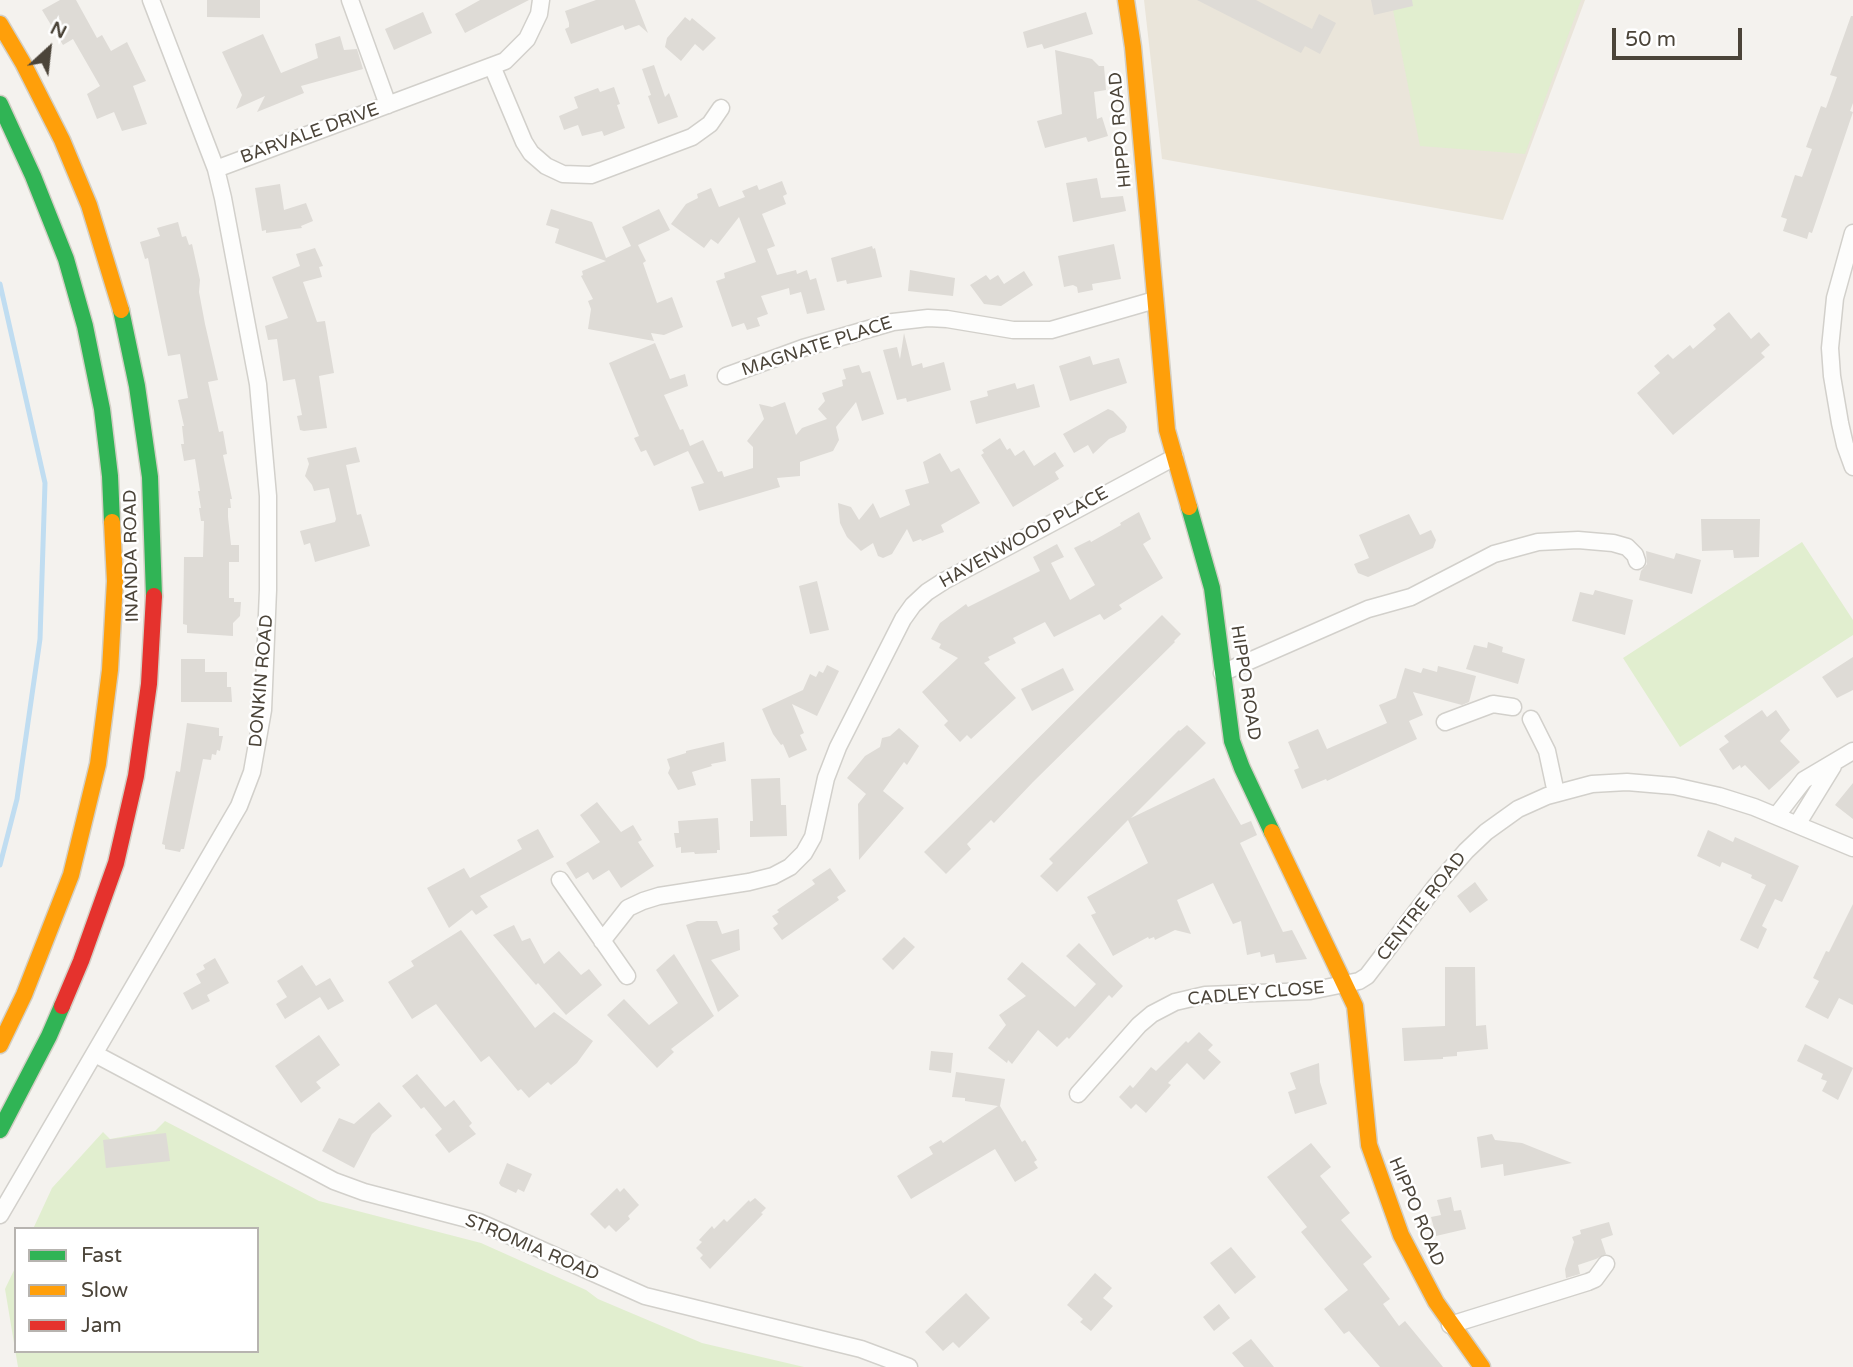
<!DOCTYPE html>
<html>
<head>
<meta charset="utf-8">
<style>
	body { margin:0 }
	#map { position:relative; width:1853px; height:1367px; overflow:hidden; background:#f4f2ee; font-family:"Varela Round",sans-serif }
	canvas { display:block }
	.legend { position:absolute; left:14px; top:1227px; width:245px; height:126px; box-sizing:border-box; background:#fff; border:2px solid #b7b4b0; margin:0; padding:9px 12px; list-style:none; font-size:21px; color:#4b4439 }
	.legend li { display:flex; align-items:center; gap:14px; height:35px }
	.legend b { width:35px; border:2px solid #b7b4b0 }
	.north { position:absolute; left:14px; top:14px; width:70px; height:70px; -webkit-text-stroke:5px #fff; paint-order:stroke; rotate:27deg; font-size:19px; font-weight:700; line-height:28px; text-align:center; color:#4b4439 }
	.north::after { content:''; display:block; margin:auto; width:24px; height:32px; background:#4b4439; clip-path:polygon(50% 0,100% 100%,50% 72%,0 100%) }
	.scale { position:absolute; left:1612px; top:28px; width:130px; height:32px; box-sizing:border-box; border:4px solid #4b4439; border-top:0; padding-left:9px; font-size:21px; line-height:24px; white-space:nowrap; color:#4b4439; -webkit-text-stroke:5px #fff; paint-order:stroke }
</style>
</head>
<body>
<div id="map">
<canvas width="1853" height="1367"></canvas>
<ul class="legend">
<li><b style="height:9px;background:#30b455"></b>Fast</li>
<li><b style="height:9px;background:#ff9f0a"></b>Slow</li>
<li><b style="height:9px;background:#e5322d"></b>Jam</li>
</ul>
<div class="north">N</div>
<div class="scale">50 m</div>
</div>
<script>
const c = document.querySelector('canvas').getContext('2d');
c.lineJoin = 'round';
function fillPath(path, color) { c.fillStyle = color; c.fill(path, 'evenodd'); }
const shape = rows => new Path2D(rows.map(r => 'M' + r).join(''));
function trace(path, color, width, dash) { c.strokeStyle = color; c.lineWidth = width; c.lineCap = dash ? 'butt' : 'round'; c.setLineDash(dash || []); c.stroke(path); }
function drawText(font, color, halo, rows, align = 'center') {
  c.font = font + ' "Varela Round",sans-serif'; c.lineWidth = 5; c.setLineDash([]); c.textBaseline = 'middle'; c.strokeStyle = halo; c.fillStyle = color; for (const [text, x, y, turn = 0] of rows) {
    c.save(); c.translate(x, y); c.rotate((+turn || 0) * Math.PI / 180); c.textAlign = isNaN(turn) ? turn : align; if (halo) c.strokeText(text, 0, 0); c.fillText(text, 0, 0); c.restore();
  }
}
fillPath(shape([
	[1144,0,1585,0,1503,220,1162,159]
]), '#eae5da');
fillPath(shape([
	[1391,0,1581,0,1525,154,1420,146],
	[1802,542,1853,620,1853,635,1680,747,1623,658],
	[165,1121,319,1201,481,1243,586,1290,598,1299,702,1343,804,1367,18,1367,5,1289,16,1266,16,1351,257,1351,257,1229,33,1229,52,1188,103,1132,110,1139,155,1131]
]), '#e1eecf');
trace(shape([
	[0,284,45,483,40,639,17,799,0,865]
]), '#c0ddf1', 5);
fillPath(shape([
	[60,0,76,0,97,38,102,35,111,51,127,42,146,81,133,86,147,124,122,131,114,112,97,119,87,94,100,86,73,39,63,45,42,10],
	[207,0,260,0,260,18,207,17],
	[480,0,529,0,465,33,455,14],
	[596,0,635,0,648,33,639,25,625,30,623,25,571,44,565,29,569,27,569,23,565,11],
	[1197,0,1256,0,1312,29,1319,14,1336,23,1320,54,1305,46,1301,53],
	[1371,0,1412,0,1413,6,1374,15],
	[423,12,432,33,394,50,385,29],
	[1086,12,1093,34,1044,49,1042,44,1027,48,1023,32],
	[1851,16,1853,16,1853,103,1850,111,1853,112,1812,233,1809,232,1807,239,1783,231,1787,219,1781,217,1795,175,1802,177,1812,149,1806,147,1821,106,1826,108,1837,77,1830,75],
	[685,17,690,21,692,18,716,38,703,51,695,44,681,61,665,47,667,38],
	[263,34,281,73,318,58,315,44,340,36,344,50,357,49,363,69,301,86,304,93,257,112,265,96,236,109,242,95,222,52],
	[1055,50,1092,59,1099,66,1104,66,1106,90,1094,92,1097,119,1102,117,1108,136,1088,142,1086,137,1045,148,1037,121,1062,114],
	[654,65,665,97,669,93,678,117,658,124,648,96,651,95,642,69],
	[614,87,620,104,617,105,625,128,604,136,602,131,582,136,578,125,564,130,559,116,578,108,574,97,598,88,600,92],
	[1097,178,1101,198,1123,196,1126,211,1073,222,1066,183],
	[782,181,787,194,783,196,786,204,762,214,775,246,767,249,777,275,796,270,797,274,807,270,810,280,816,278,825,310,807,314,801,292,790,295,789,288,761,296,768,314,757,318,760,326,747,330,744,323,732,327,716,281,725,278,724,273,756,262,739,217,718,244,711,239,704,248,671,224,686,204,698,198,697,194,711,188,719,207,745,197,742,191,757,185,759,190],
	[280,184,284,210,306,203,313,221,301,226,302,228,266,233,266,230,262,231,255,188],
	[551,209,592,222,606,258,631,246,622,227,659,209,670,230,638,245,646,261,643,263,657,303,672,297,683,327,664,335,651,333,654,341,588,329,591,309,588,301,593,299,581,276,583,275,582,271,606,261,555,243,559,229,546,225],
	[178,222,182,237,186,236,189,245,192,244,200,280,199,292,205,324,218,380,208,382,219,432,223,431,227,454,223,455,232,499,230,499,231,508,228,508,228,517,231,545,239,545,239,562,229,562,229,598,234,598,234,602,241,602,240,616,233,623,233,636,187,633,187,625,183,624,184,557,203,557,204,521,201,521,199,508,201,508,198,491,200,491,195,459,184,461,181,444,184,444,182,426,184,426,178,400,188,398,180,354,168,356,148,258,145,259,140,242,160,236,157,228],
	[1114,244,1121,279,1092,284,1093,290,1078,293,1077,287,1073,285,1064,287,1058,256],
	[872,246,873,249,875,248,882,277,847,284,846,280,837,282,831,258],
	[315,248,323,266,319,267,322,277,303,282,317,322,325,321,334,373,319,376,327,428,304,431,300,430,297,416,302,415,295,379,283,381,277,339,268,340,265,326,288,318,272,277,300,266,296,254],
	[910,270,955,278,953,296,908,291],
	[1024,271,1033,285,1001,306,984,304,970,285,986,275,990,280,998,275,1004,284],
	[1729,312,1751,339,1759,332,1770,345,1761,353,1765,357,1673,435,1637,393,1660,373,1654,366,1668,354,1673,359,1690,345,1693,349,1716,329,1713,325],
	[904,333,912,366,922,363,923,368,944,362,951,390,907,402,906,398,897,400,883,350,897,347,900,359],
	[655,343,670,379,685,374,688,386,664,395,680,430,683,429,690,446,703,440,718,472,722,471,724,477,753,468,753,447,747,441,764,419,759,404,772,407,785,402,796,435,802,428,827,419,818,409,825,401,822,393,843,386,842,380,846,379,843,369,859,365,862,373,870,371,884,414,862,421,856,402,836,427,839,440,833,451,800,462,800,476,777,478,780,487,699,511,691,487,704,483,688,451,654,466,646,450,641,452,634,438,639,436,609,363],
	[1090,356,1093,365,1119,358,1127,383,1070,401,1059,366],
	[1015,383,1017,389,1034,384,1040,407,976,424,970,401,988,396,987,391],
	[1108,409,1113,411,1124,422,1127,427,1125,432,1109,439,1093,454,1088,445,1074,453,1063,434],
	[1000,438,1007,450,1010,448,1015,456,1024,450,1034,466,1055,452,1064,466,1055,472,1059,479,1013,507,981,455,984,453,982,450],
	[356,447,360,462,346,465,357,515,361,514,370,546,315,562,310,543,304,545,300,531,335,522,336,519,329,488,314,491,312,485,305,476,309,464,307,458],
	[940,453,951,472,959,468,980,503,941,525,944,532,922,541,921,539,913,542,907,529,892,554,883,558,878,556,873,543,861,551,847,537,840,523,838,503,851,507,859,520,873,503,880,518,910,505,905,490,929,483,923,462],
	[1139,512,1151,539,1143,544,1163,578,1119,605,1122,609,1104,620,1100,614,1054,637,1045,622,1013,638,1016,643,988,657,990,660,984,663,1016,698,971,739,967,735,960,742,944,725,948,721,922,692,958,658,939,648,941,644,931,639,940,623,966,604,968,607,1040,571,1033,557,1057,544,1064,557,1051,563,1070,600,1095,585,1074,548,1090,540,1091,542,1121,525,1120,523],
	[1409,514,1420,535,1431,530,1436,540,1433,548,1368,577,1358,573,1354,564,1369,558,1359,535],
	[1701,519,1760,519,1759,557,1734,558,1733,550,1702,551],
	[1646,551,1674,559,1676,553,1701,560,1692,594,1639,580,1641,571,1647,564],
	[817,581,829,630,810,634,799,586],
	[1595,590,1633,600,1625,635,1572,621,1580,592,1593,595],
	[1162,615,1181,634,1174,641,1175,642,1033,782,994,823,991,820,967,844,971,849,946,874,924,852],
	[1488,642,1503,647,1502,652,1525,659,1518,684,1466,669,1474,645,1487,648],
	[1853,657,1853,690,1837,698,1822,677],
	[181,659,205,659,205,672,227,672,227,687,231,687,232,702,181,702],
	[827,665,839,671,817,716,792,704,804,733,800,735,807,750,789,758,783,744,781,745,773,734,762,709,803,690,810,674,816,677,819,671,823,673],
	[1438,666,1476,676,1469,702,1462,705,1413,692,1423,715,1409,721,1417,739,1327,781,1326,779,1302,789,1294,770,1299,768,1288,742,1318,729,1327,749,1387,723,1379,705,1396,698,1405,668,1421,673,1423,668,1437,672],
	[1063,668,1074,690,1032,711,1021,689],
	[1762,710,1767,717,1776,710,1790,730,1780,741,1800,762,1769,790,1745,765,1741,768,1740,765,1733,770,1719,749,1729,742,1724,736],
	[187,723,219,728,219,736,223,736,220,751,217,750,216,755,212,754,211,760,203,759,184,849,181,849,180,852,165,849,165,845,162,844,176,771,180,772],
	[1187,725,1206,743,1131,818,1214,778,1241,825,1251,821,1257,835,1240,843,1283,932,1292,930,1307,959,1276,963,1274,954,1261,957,1260,952,1247,955,1241,921,1233,924,1213,883,1177,900,1191,934,1175,930,1155,940,1154,937,1149,939,1148,937,1113,956,1091,915,1096,913,1087,897,1148,863,1128,820,1057,892,1040,876,1053,863,1049,859,1179,730,1180,731],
	[899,728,919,746,907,765,904,762,883,791,904,808,859,860,858,804,866,794,847,778,865,756,880,747,882,738,890,736],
	[724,742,726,761,711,764,712,766,692,772,696,785,678,790,668,773,670,768,667,759,686,753,686,751],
	[780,778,781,805,786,805,787,836,750,837,750,821,753,821,751,779],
	[1853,783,1853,819,1835,805],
	[597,802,621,832,633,825,642,840,638,842,654,866,621,888,609,870,593,880,588,872,576,879,566,863,600,842,580,815],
	[718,818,720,850,717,850,717,853,695,854,694,852,681,853,681,847,676,848,674,833,679,833,678,821],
	[538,829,554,857,480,896,488,907,476,915,472,910,449,928,427,888,464,868,470,878,522,849,517,840],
	[1708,830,1733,842,1735,837,1799,866,1782,902,1775,899,1762,926,1767,929,1758,949,1740,940,1766,885,1751,878,1752,875,1722,862,1720,867,1697,856],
	[830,868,846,891,837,897,839,900,782,940,773,928,778,924,772,916,779,912,777,910,815,884,812,880],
	[1475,882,1488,900,1470,913,1457,896],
	[1853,904,1853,1005,1839,998,1828,1019,1805,1007,1819,981,1813,978,1826,951,1829,952],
	[697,921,717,921,722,934,739,929,740,950,711,960,739,996,718,1012,686,925],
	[514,925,522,941,530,938,544,964,559,951,581,975,589,969,602,985,566,1015,538,983,536,985,493,935],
	[461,930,535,1028,554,1012,593,1041,577,1063,551,1085,548,1082,529,1098,521,1089,518,1091,489,1056,481,1062,436,1004,412,1019,388,982,414,966,411,961],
	[904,937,915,947,893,970,882,959],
	[1079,943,1123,986,1112,998,1109,995,1069,1039,1067,1037,1057,1047,1038,1030,1012,1064,1008,1060,1007,1063,988,1048,1006,1025,999,1015,1026,996,1007,979,1022,962,1075,1007,1096,984,1066,956],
	[674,954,714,1016,671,1049,674,1052,657,1068,607,1015,624,999,649,1025,678,1003,656,970],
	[215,958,229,983,207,995,210,1001,192,1010,183,993,201,983,196,974,205,969,203,965],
	[302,965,316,986,330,978,344,1001,328,1010,320,997,285,1019,276,1004,287,997,277,981],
	[1445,967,1475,967,1476,1026,1486,1025,1488,1049,1457,1052,1457,1056,1443,1057,1443,1059,1404,1061,1402,1028,1445,1026],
	[1199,1032,1213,1045,1208,1050,1221,1062,1204,1080,1187,1063,1168,1083,1171,1085,1146,1113,1136,1104,1131,1109,1119,1097,1130,1085,1133,1088,1151,1067,1156,1071,1186,1041,1188,1043],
	[319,1035,340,1065,316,1082,321,1088,301,1103,275,1066],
	[1805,1044,1853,1068,1838,1100,1822,1091,1827,1081,1821,1079,1823,1074,1797,1061],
	[931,1051,953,1053,951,1073,929,1070],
	[1319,1063,1320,1082,1327,1104,1295,1114,1288,1092,1296,1089,1290,1073],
	[956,1072,1005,1079,1000,1106,1022,1142,1025,1140,1037,1160,1034,1162,1038,1168,1015,1182,995,1149,911,1199,897,1176,933,1154,929,1147,941,1140,943,1143,998,1106,965,1101,965,1098,952,1097],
	[417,1074,445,1107,454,1100,472,1123,469,1126,476,1134,449,1153,435,1135,442,1129,424,1107,421,1109,402,1086],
	[379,1102,392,1116,372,1134,354,1168,322,1151,339,1118,354,1124],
	[166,1133,170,1161,106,1168,103,1140],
	[1492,1134,1495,1140,1522,1143,1572,1163,1504,1176,1503,1164,1481,1168,1477,1137],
	[1311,1143,1331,1167,1320,1176,1350,1213,1341,1220,1372,1257,1363,1264,1390,1299,1383,1304,1399,1326,1405,1321,1443,1367,1380,1367,1349,1331,1344,1334,1324,1309,1348,1290,1301,1232,1307,1227,1267,1177],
	[507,1163,532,1174,524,1192,518,1189,516,1193,501,1186,499,1183],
	[617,1188,620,1192,624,1188,639,1205,628,1216,630,1219,616,1232,609,1225,605,1229,590,1214],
	[1451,1197,1454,1211,1461,1210,1466,1229,1436,1236,1431,1217,1441,1215,1437,1200],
	[755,1198,766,1208,761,1213,763,1214,710,1269,700,1258,703,1255,696,1248,702,1242,699,1240,712,1226,714,1229,724,1219,727,1222,749,1200,750,1202],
	[1609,1222,1613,1235,1601,1239,1606,1254,1596,1259,1578,1265,1580,1274,1566,1278,1565,1269,1574,1242,1572,1237,1581,1234,1580,1230],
	[1231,1247,1256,1277,1235,1294,1210,1263],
	[1095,1273,1112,1288,1103,1298,1113,1306,1091,1331,1080,1322,1083,1319,1067,1305],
	[966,1293,990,1318,959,1348,953,1342,943,1351,925,1332],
	[1219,1304,1230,1318,1214,1331,1203,1317],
	[1251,1339,1274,1367,1244,1367,1232,1353]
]), '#dedbd6');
const street = shape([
	[350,0,388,105],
	[492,66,524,142,531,153,546,166,563,174,591,175,692,137,710,124,721,108],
	[216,169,505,61,527,39,539,14,541,0],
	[1853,233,1835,298,1830,348,1832,376,1840,423,1845,445,1853,467],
	[726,376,803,348,893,322,928,318,947,319,1013,330,1051,330,1155,300],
	[1222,673,1368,609,1411,597,1494,554,1538,542,1578,540,1613,543,1627,547,1635,555,1637,561],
	[1531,719,1547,751,1556,793],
	[1445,722,1493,704,1513,707],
	[1777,815,1804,780,1853,751],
	[1798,823,1833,766],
	[560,880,627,976],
	[602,941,628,908,643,901,659,896,749,882,773,876,790,867,804,853,813,837,826,778,838,747,903,619,913,605,927,592,944,581,1175,457],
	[95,1054,334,1181,364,1192,479,1222,645,1296,861,1349,909,1367],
	[1078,1094,1139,1025,1152,1014,1175,1002,1205,995,1310,991,1359,981,1367,976,1435,887,1466,851,1486,832,1518,809,1547,796,1592,784,1627,782,1674,786,1719,796,1754,807,1853,848],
	[0,1215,239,806,252,772,263,710,268,590,268,496,258,384,223,198,216,169,151,0],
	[1450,1325,1588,1282,1595,1279,1606,1264]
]);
const fast = shape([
	[0,104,33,176,66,259,85,326,102,409,110,476,112,522],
	[121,310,137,386,150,477,154,596],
	[1189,507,1212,588,1232,741,1242,768,1272,832],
	[0,1130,49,1036,62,1006]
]);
const slow = shape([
	[1126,0,1133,47,1167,430,1189,507],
	[0,24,23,63,62,140,89,205,121,310],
	[1272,832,1355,1006,1369,1145,1401,1235,1436,1302,1482,1367],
	[0,1045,24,995,71,875,98,764,110,670,115,581,112,522]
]);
const jam = shape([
	[62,1006,81,961,116,863,136,776,149,684,154,596]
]);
trace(street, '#d2d0cb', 19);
trace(fast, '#d3cfc5', 19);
trace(slow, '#d3cfc5', 19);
trace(jam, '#d3cfc5', 19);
trace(street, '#fdfdfc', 16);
trace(fast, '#30b455', 16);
trace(slow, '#ff9f0a', 16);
trace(jam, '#e5322d', 16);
drawText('18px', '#4b4439', '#fff', [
	["HIPPO ROAD",1121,130,-95],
	["BARVALE DRIVE",310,134,-20],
	["MAGNATE PLACE",817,347,-18],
	["HAVENWOOD PLACE",1024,538,-29],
	["INANDA ROAD",132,556,-91],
	["DONKIN ROAD",262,681,-85],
	["HIPPO ROAD",1245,683,81],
	["CENTRE ROAD",1422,907,-52],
	["CADLEY CLOSE",1256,994,-5],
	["HIPPO ROAD",1416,1212,67],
	["STROMIA ROAD",532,1248,23]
]);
</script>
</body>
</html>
